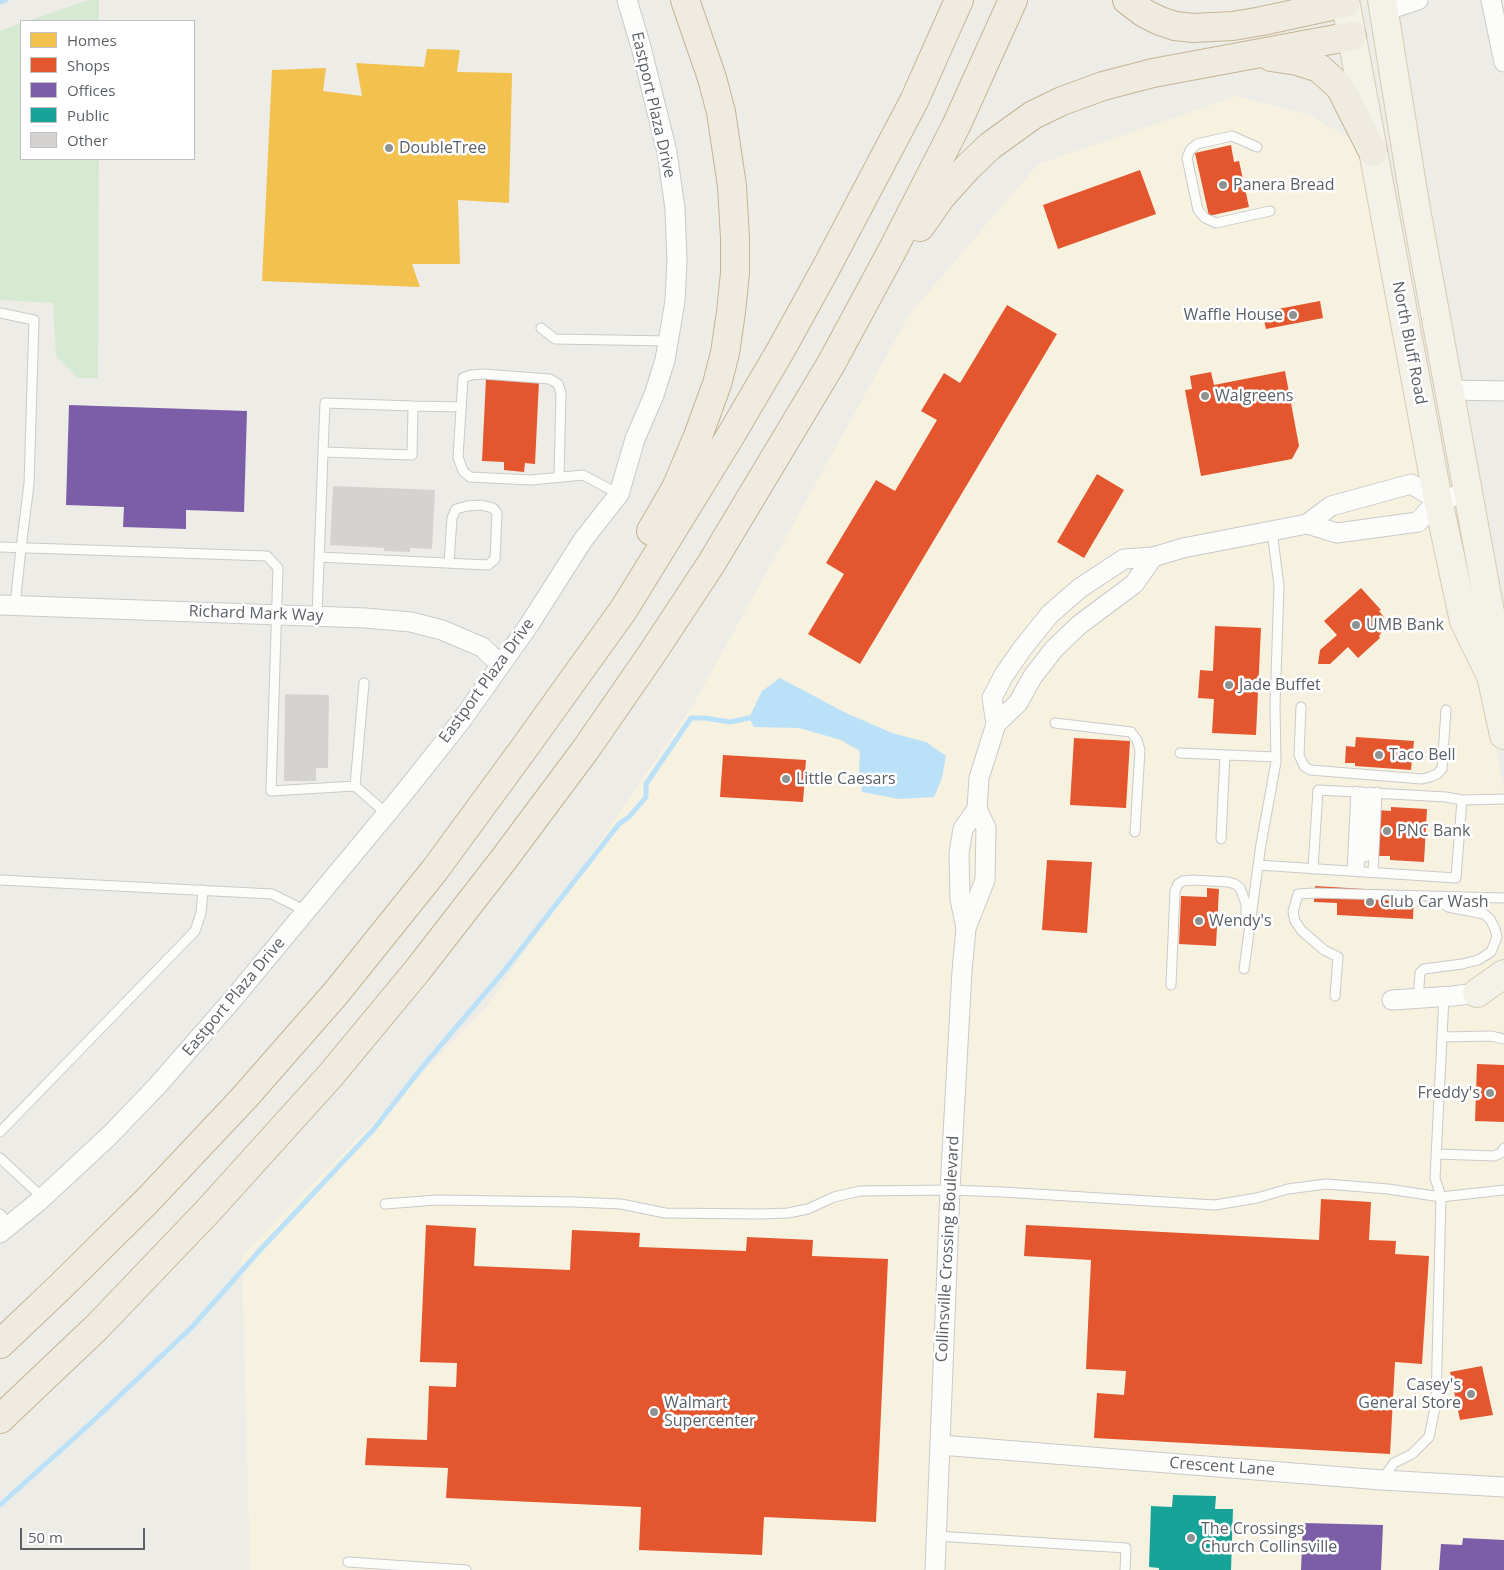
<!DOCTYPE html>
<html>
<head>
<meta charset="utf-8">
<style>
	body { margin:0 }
	#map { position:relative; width:1504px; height:1570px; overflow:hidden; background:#edece7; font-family:"Open Sans",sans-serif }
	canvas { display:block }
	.legend { position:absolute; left:20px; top:20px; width:175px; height:140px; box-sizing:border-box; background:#fff; border:1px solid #bec0c2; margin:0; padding:6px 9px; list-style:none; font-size:15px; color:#5c6166 }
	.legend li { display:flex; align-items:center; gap:10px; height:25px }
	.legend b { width:25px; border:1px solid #bec0c2 }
	.scale { position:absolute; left:20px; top:1528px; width:125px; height:22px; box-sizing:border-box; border:2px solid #5c6166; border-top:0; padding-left:6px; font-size:15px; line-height:18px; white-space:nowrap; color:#5c6166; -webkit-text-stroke:4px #fff; paint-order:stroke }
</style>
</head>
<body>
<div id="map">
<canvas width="1504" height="1570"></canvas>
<ul class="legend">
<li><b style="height:14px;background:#f2c14e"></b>Homes</li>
<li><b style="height:14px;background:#e4572e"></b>Shops</li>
<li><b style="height:14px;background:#7b5ea7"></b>Offices</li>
<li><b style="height:14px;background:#17a398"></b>Public</li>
<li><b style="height:14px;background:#d5d3d1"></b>Other</li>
</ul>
<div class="scale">50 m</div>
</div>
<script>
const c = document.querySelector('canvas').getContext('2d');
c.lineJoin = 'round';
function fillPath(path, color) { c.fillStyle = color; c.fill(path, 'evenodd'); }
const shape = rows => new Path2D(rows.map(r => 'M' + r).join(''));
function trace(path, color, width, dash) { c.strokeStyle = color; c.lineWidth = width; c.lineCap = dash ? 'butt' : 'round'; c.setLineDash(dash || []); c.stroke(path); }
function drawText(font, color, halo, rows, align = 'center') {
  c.font = font + ' "Open Sans",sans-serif'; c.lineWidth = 5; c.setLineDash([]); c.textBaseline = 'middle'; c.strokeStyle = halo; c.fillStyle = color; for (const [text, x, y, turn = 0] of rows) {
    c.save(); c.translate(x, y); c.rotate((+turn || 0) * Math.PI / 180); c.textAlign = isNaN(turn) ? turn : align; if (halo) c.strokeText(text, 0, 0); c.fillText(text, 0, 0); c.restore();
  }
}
fillPath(shape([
	[1237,96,1309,115,1373,152,1504,790,1504,1570,250,1570,242,1256,485,1009,693,705,909,315,1038,164]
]), '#f7f1e0');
fillPath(shape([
	[89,0,99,0,99,21,28,21],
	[21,23,21,159,99,159,98,378,78,378,56,356,53,303,0,300,0,31]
]), '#d5ead1');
fillPath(shape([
	[780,678,846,713,892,733,926,742,946,756,942,778,934,797,899,799,862,792,859,772,860,751,841,740,799,728,754,727,749,718,762,691]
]), '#bbe1f8');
fillPath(shape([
	[427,49,460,50,457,72,512,73,509,203,458,200,460,264,412,264,420,287,262,281,272,70,326,68,323,91,362,96,356,63,424,67]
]), '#f2c14e');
fillPath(shape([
	[1231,145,1234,162,1239,161,1249,207,1209,216,1195,153],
	[1140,170,1156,214,1058,249,1043,205],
	[1320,301,1323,318,1266,329,1262,312],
	[1007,305,1057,334,860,664,808,634,844,574,826,563,876,480,895,491,937,420,921,411,944,373,960,383],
	[1285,371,1299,446,1292,459,1201,476,1185,390,1192,389,1190,376,1211,372,1214,385],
	[486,378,539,381,535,464,525,463,524,472,504,470,504,462,482,461],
	[1097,474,1124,490,1084,558,1057,542],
	[1361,588,1381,610,1379,611,1384,617,1384,629,1379,636,1380,638,1358,658,1348,647,1330,664,1318,664,1320,650,1337,635,1324,621],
	[1215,626,1261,628,1256,735,1212,733,1214,699,1198,698,1200,670,1213,671],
	[1356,737,1414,741,1411,770,1355,766,1355,763,1345,763,1346,746,1355,747],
	[1074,738,1130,741,1126,808,1070,805],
	[723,755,806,760,803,802,720,797],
	[1391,807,1427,809,1424,862,1390,860,1390,856,1378,856,1379,845,1349,843,1350,818,1378,819,1378,810,1391,811],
	[1047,860,1092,862,1087,933,1042,930],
	[1315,886,1414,892,1413,919,1337,915,1337,903,1314,902],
	[1207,888,1219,889,1216,946,1179,944,1181,896,1207,897],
	[1477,1064,1504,1065,1504,1122,1475,1121],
	[1321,1199,1371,1202,1369,1240,1396,1241,1395,1254,1429,1256,1422,1364,1395,1362,1390,1454,1094,1438,1097,1393,1124,1395,1126,1371,1086,1369,1091,1260,1024,1256,1026,1225,1319,1240],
	[426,1225,476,1228,474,1266,570,1270,572,1230,640,1233,639,1247,746,1251,747,1237,813,1240,812,1256,888,1259,876,1522,764,1517,762,1555,639,1550,641,1507,446,1498,448,1468,365,1465,367,1438,427,1440,429,1386,456,1387,457,1363,420,1362],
	[1482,1366,1493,1415,1460,1420,1450,1372]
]), '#e4572e');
fillPath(shape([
	[69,405,247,411,244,512,186,510,186,529,123,527,124,507,66,505],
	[1303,1523,1383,1525,1381,1570,1301,1570],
	[1463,1538,1504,1540,1504,1570,1439,1570,1441,1544,1462,1545]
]), '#7b5ea7');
fillPath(shape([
	[1173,1495,1216,1496,1215,1509,1233,1509,1231,1570,1159,1570,1159,1568,1149,1567,1151,1506,1172,1507]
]), '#17a398');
trace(shape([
	[0,2,6,0],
	[0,1505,92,1422,192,1327,261,1249,373,1130,424,1065,504,971,619,824,629,817,646,797,646,784,691,718,705,718,730,722,749,718]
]), '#bbe1f8', 5);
fillPath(shape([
	[333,486,435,490,432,549,410,548,410,552,384,551,384,548,330,545],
	[285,694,329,695,328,768,316,768,316,781,284,781]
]), '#d5d3d1');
const service = shape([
	[1257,147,1232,136,1197,144,1190,150,1187,158,1198,210,1205,218,1216,223,1270,211],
	[0,313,34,320,29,484,21,548,15,605],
	[541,328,555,339,669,341],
	[413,406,461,407],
	[559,477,561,393,558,384,550,379,483,374,471,375,463,378,458,457,463,471,470,477,531,480,583,475,619,494],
	[0,547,267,556,278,568,271,791,355,786],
	[319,557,488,565,495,559,497,513,493,508,481,505,467,506,456,509,452,518,449,563],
	[317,616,323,452,325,403,413,406,412,455,323,452],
	[364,683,355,786,387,814],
	[1301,707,1299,755,1304,766,1310,770,1422,779,1430,777,1437,774,1442,769,1446,710],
	[1055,723,1131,732,1137,740,1140,750,1135,832],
	[1180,753,1276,757],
	[1221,839,1225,755],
	[1366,857,1370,792],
	[1258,865,1456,878,1462,800,1504,799],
	[1313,869,1318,790,1446,797,1462,800],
	[1352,871,1356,791],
	[1359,872,1363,792],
	[1373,872,1377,792],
	[0,880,272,894,306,911],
	[1244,969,1261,844,1276,762,1275,706,1279,586,1272,531],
	[1171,985,1175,891,1178,884,1183,881,1192,880,1228,882,1235,884,1240,888,1246,904,1246,921],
	[1335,996,1338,957,1324,950,1302,931,1295,921,1293,912,1298,894,1314,893,1504,898],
	[1418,999,1420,973,1424,969,1462,964,1478,960,1491,952,1497,937,1495,929,1490,919,1484,914,1448,907,1433,897],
	[1442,1037,1491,1036,1504,1039],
	[0,1132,195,931,201,913,203,890],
	[1437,1154,1494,1156,1501,1153,1504,1148],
	[0,1158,42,1197],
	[385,1204,437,1200,574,1202,621,1204,665,1213,761,1214,788,1213,808,1209,834,1197,860,1191,950,1190,1002,1192,1215,1205,1257,1198,1288,1189,1326,1184,1388,1189,1441,1197,1504,1190],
	[0,1214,10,1225],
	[1382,1480,1394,1463,1412,1454,1429,1437,1436,1403,1441,1197,1435,1178,1444,997],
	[936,1536,1126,1548,1125,1570],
	[348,1562,466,1570]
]);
const minor = shape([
	[1491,0,1504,62],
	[1384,11,1418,0],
	[1451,390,1504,391],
	[1307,524,1337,533,1418,522,1438,500,1469,493],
	[0,605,365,618,411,622,442,630,482,647,501,665],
	[996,724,1018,703,1033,676,1054,649,1079,625,1134,584,1153,557],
	[966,928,985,880,986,828,977,809],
	[1392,1000,1453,996,1477,993],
	[0,1233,38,1202,110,1135,158,1085,233,999,403,794,461,721,529,625,583,540,619,494,635,439,654,395,665,360,675,301,677,260,675,209,667,152,641,47,627,0],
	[940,1445,1382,1480,1504,1487],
	[935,1570,950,1190,962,971,966,928,960,899,959,853,963,829,977,809,979,778,996,724,992,698,1004,675,1022,649,1050,614,1080,588,1124,559,1153,557,1183,548,1307,524,1331,506,1411,484,1438,500]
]);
const primary = shape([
	[1345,0,1438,500,1464,621,1490,674],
	[1382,0,1415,204,1492,623,1492,680,1504,735],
	[1477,993,1504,974]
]);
const motorway = shape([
	[1127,0,1144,13,1160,21,1175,26,1193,28,1233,26,1262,21,1345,3],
	[1271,57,1297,61,1319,68,1340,87,1373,152],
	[920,227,941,197,968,167,990,146,1033,115,1062,101,1103,86,1153,73,1352,36],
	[651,531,676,488,698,436,717,384,725,353,731,312,735,273,735,238,732,186,721,112,712,78,685,0],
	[0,1344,60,1287,147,1201,244,1098,336,993,434,871,525,747,624,609,731,435,782,348,826,268,914,101,959,0],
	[0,1419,97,1327,208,1211,330,1076,417,971,504,859,586,749,651,655,711,564,831,364,892,251,956,126,1013,0]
]);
trace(service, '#cacac9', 11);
trace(minor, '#cacac9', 21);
trace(primary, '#d6cbb3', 30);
trace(motorway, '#c5b493', 30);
trace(service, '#fcfcfb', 9);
trace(minor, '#fcfcfb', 19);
trace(primary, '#f3f1e8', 28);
trace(motorway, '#f0ebe1', 28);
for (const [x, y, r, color] of [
	[389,148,5,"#8f9293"],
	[1223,185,5,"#8f9293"],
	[1293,315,5,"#8f9293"],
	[1205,396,5,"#8f9293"],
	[1356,625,5,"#8f9293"],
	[1229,685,5,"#8f9293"],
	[1379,755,5,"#8f9293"],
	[786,779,5,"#8f9293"],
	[1387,831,5,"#8f9293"],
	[1370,902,5,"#8f9293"],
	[1199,921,5,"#8f9293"],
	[1490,1093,5,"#8f9293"],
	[1471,1394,5,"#8f9293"],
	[654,1412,5,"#8f9293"],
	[1191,1538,5,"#8f9293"]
]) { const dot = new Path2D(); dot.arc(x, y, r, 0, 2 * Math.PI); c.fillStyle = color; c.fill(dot); trace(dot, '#fff', 2); }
drawText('16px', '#5c6166', '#fff', [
	["Eastport Plaza Drive",653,105,77],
	["North Bluff Road",1409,343,79],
	["Richard Mark Way",256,614,2],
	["Eastport Plaza Drive",487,681,-54],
	["Eastport Plaza Drive",234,997,-50],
	["Collinsville Crossing Boulevard",948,1249,-87],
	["Crescent Lane",1222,1467,4]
]);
drawText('16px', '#5c6166', '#fff', [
	["DoubleTree",399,148],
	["Panera Bread",1233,185],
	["Waffle House",1283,315,"right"],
	["Walgreens",1215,396],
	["UMB Bank",1366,625],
	["Jade Buffet",1239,685],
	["Taco Bell",1389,755],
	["Little Caesars",796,779],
	["PNC Bank",1397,831],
	["Club Car Wash",1380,902],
	["Wendy's",1209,921],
	["Freddy's",1480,1093,"right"],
	["Casey's",1461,1385,"right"],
	["General Store",1461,1403,"right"],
	["Walmart",664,1403],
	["Supercenter",664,1421],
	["The Crossings",1201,1529],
	["Church Collinsville",1201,1547]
], 'left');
</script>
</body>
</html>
